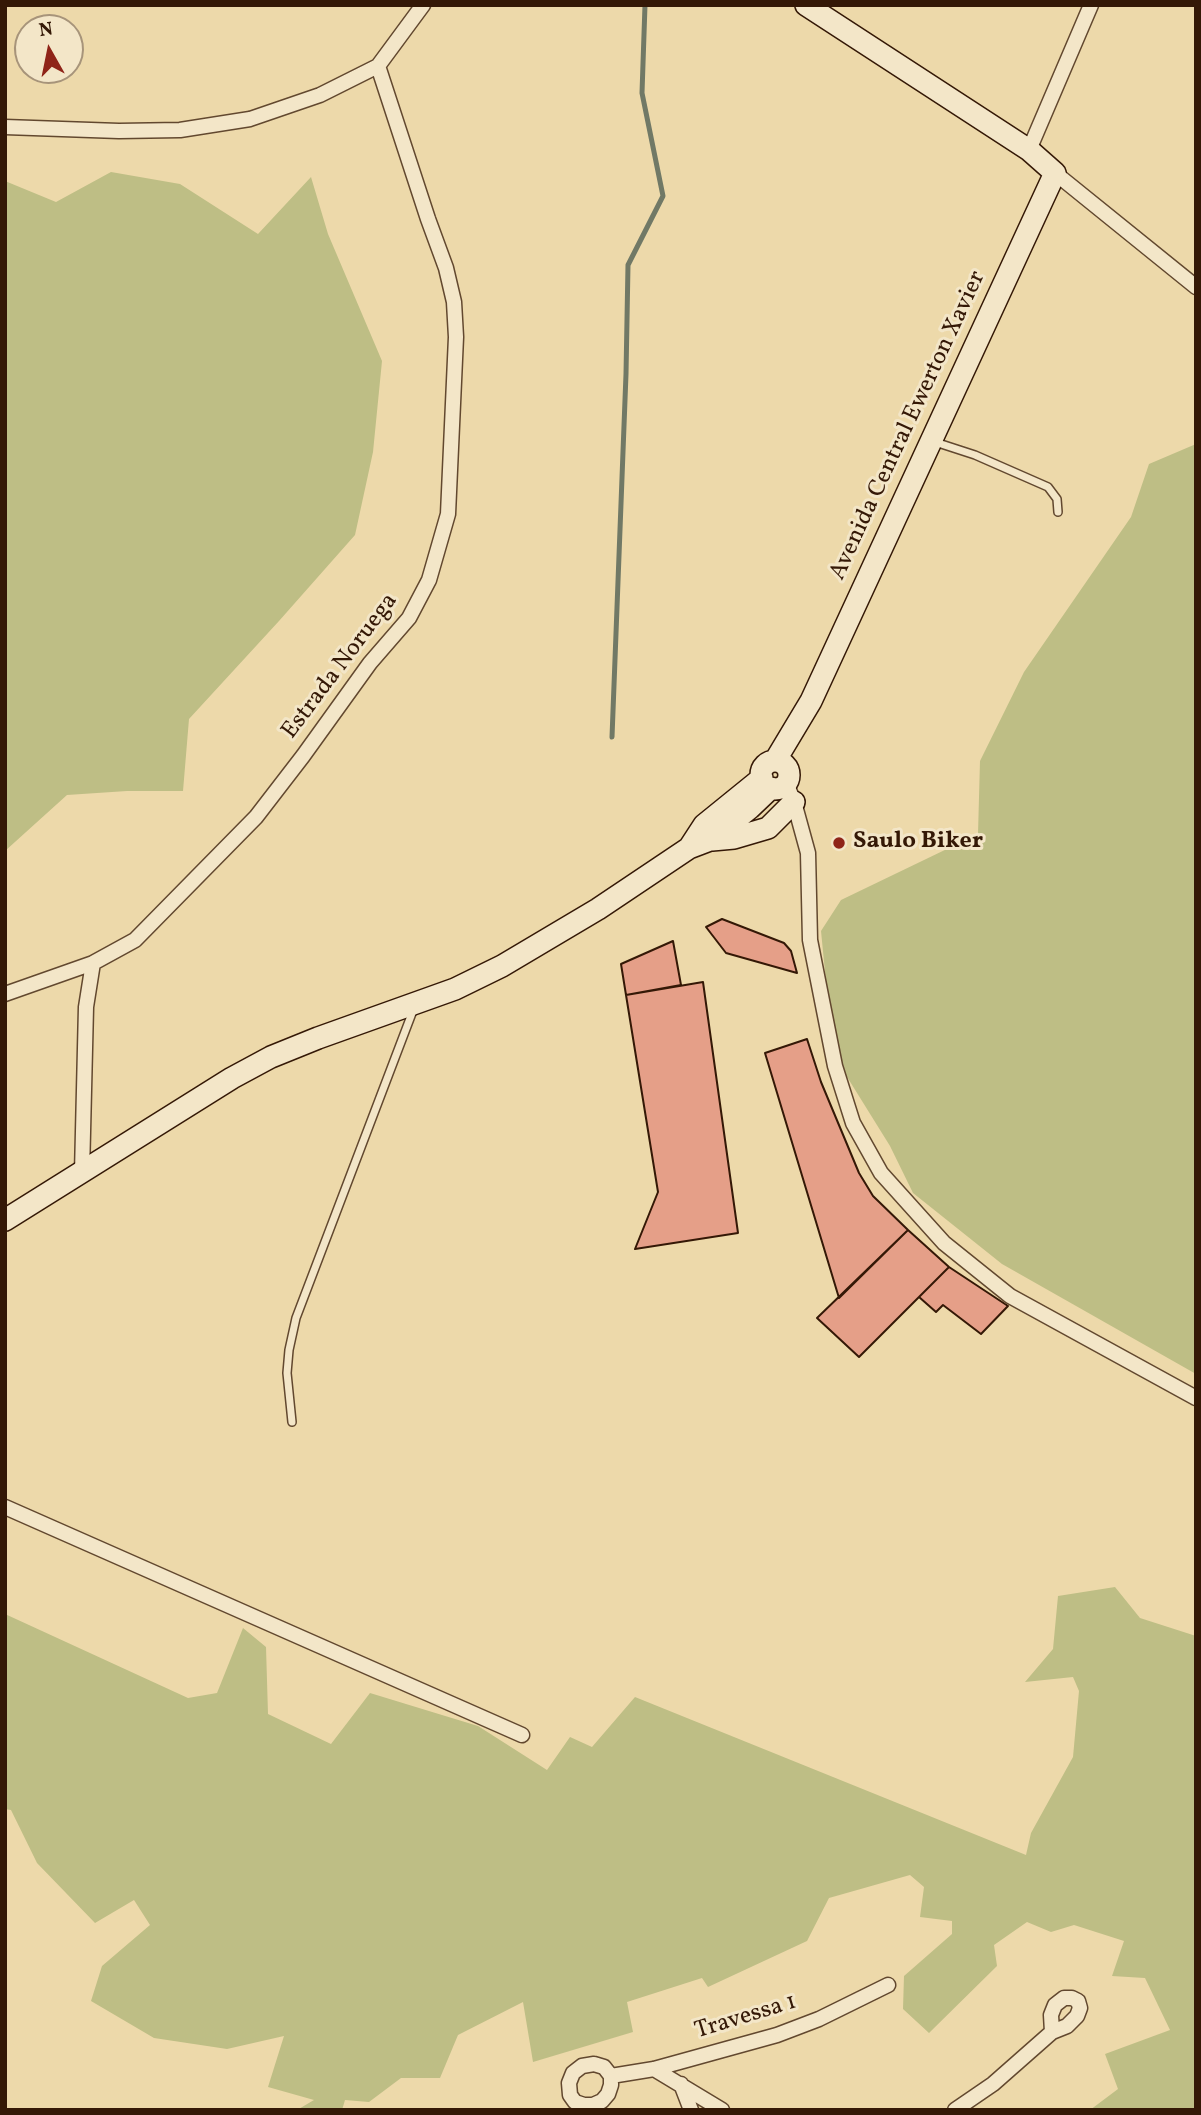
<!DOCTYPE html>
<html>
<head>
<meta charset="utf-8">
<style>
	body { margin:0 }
	#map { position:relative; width:1201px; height:2115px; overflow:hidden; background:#edd9aa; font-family:Vollkorn,serif }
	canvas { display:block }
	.frame { position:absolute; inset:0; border:7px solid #341806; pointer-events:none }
	.north { position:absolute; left:14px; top:14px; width:70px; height:70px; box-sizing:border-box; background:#f3e6c8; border:2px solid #a7947a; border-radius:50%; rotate:351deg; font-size:19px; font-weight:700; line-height:28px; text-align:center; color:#341806 }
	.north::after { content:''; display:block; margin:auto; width:24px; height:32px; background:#8f2418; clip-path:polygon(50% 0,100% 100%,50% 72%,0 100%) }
</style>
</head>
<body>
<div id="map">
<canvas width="1201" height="2115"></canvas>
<div class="frame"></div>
<div class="north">N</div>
</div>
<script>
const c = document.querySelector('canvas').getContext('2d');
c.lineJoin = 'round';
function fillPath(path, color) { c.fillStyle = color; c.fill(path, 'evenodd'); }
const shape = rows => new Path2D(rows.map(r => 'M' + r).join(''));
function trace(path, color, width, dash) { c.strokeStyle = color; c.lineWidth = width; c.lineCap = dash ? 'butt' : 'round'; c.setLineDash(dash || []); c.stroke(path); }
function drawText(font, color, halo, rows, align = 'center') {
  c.font = font + ' Vollkorn,serif'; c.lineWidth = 6; c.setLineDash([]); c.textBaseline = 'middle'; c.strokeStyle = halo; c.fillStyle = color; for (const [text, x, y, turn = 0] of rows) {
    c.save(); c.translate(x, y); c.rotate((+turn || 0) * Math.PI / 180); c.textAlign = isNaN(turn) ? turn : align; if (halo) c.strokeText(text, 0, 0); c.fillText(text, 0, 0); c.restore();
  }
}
fillPath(shape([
	[111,172,180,184,258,234,311,177,328,234,382,361,373,452,355,535,279,621,189,719,183,791,127,791,67,795,5,851,5,181,56,202],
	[1196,444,1196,1374,1002,1264,913,1193,890,1146,844,1072,829,1012,821,931,841,900,978,834,980,761,1024,672,1131,517,1149,464],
	[1115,1587,1140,1618,1196,1636,1196,2110,1090,2110,1118,2089,1105,2054,1170,2030,1145,1978,1112,1976,1124,1941,1074,1925,1051,1932,1027,1922,994,1945,997,1966,929,2033,903,2009,904,1976,952,1934,952,1921,920,1917,924,1887,910,1875,829,1898,807,1941,708,1987,702,1978,627,2002,633,2032,533,2062,523,2002,458,2035,440,2078,401,2078,369,2102,345,2100,342,2110,297,2110,314,2100,268,2087,284,2036,227,2049,154,2038,91,2001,102,1966,150,1925,134,1900,95,1923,37,1863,11,1810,5,1809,5,1614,188,1698,217,1693,243,1628,266,1647,268,1714,331,1744,370,1693,478,1726,547,1770,570,1737,592,1747,635,1697,1026,1855,1031,1833,1073,1757,1079,1691,1073,1677,1025,1682,1053,1649,1058,1596]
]), '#bebe85');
trace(shape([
	[612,737,626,374,628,265,663,196,642,93,645,5]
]), '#717966', 5);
const building = shape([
	[722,919,784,943,791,951,797,973,726,953,706,927,722,919],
	[673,941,681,985,626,995,621,964,673,941],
	[703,982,738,1233,635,1249,658,1192,626,995,703,982],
	[807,1039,821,1082,859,1173,873,1196,908,1230,839,1298,765,1053,807,1039],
	[908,1230,949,1267,859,1357,817,1318,908,1230],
	[949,1267,1008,1306,981,1334,943,1305,936,1312,919,1297,949,1267]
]);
fillPath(building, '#e59f88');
trace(building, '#341806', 2);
const service = shape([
	[935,442,975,455,1048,487,1057,499,1058,512],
	[292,1422,287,1373,289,1350,296,1318,414,1008]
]);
const minor = shape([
	[5,127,119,131,180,130,250,119,320,95,378,66,423,5],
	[1029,150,1091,5],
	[1055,173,1196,287],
	[786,783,794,802,808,853,810,940,835,1066,853,1123,881,1173,944,1243,1010,1296,1196,1398],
	[5,994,93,963,135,940,256,817,303,756,370,663,409,618,429,580,448,514,456,337,454,302,446,268,428,219,378,66],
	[82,1173,86,1007,93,963],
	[5,1507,522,1735],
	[594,2064,604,2067,611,2076,611,2085,608,2094,602,2101,593,2105,584,2105,575,2102,570,2095,569,2083,573,2073,582,2066,594,2064],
	[654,2069,722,2110],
	[611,2076,654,2069,777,2035,819,2019,888,1985],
	[681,2084,691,2110],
	[955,2110,993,2084,1052,2032,1067,2026,1077,2016,1080,2008,1078,2001,1072,1998,1064,1998,1055,2005,1051,2015,1052,2032]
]);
const secondary = shape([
	[775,761,811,701,1055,173,1029,150,806,5],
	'761 775a14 14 0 1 1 28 0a14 14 0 1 1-28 0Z',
	[712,840,734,838,768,828,794,802],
	[689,848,704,825,762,778],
	[5,1220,232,1078,271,1057,318,1038,455,989,502,966,598,909,689,848,710,840,750,808,771,788]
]);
trace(service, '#62482f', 10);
trace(minor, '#62482f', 17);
trace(secondary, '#341806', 24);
trace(service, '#f3e6c8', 7);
trace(minor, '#f3e6c8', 14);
trace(secondary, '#f3e6c8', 21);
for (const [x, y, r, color] of [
	[839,843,7,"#8f2418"]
]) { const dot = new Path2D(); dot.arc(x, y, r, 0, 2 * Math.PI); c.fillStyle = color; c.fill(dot); trace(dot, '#f3e6c8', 2.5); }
drawText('24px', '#341806', '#f3e6c8', [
	["Avenida Central Ewerton Xavier",909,426,-65],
	["Estrada Noruega",341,667,-53],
	["Travessa 1",746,2018,-17]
]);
drawText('bold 24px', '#341806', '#f3e6c8', [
	["Saulo Biker",853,843]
], 'left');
</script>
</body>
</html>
